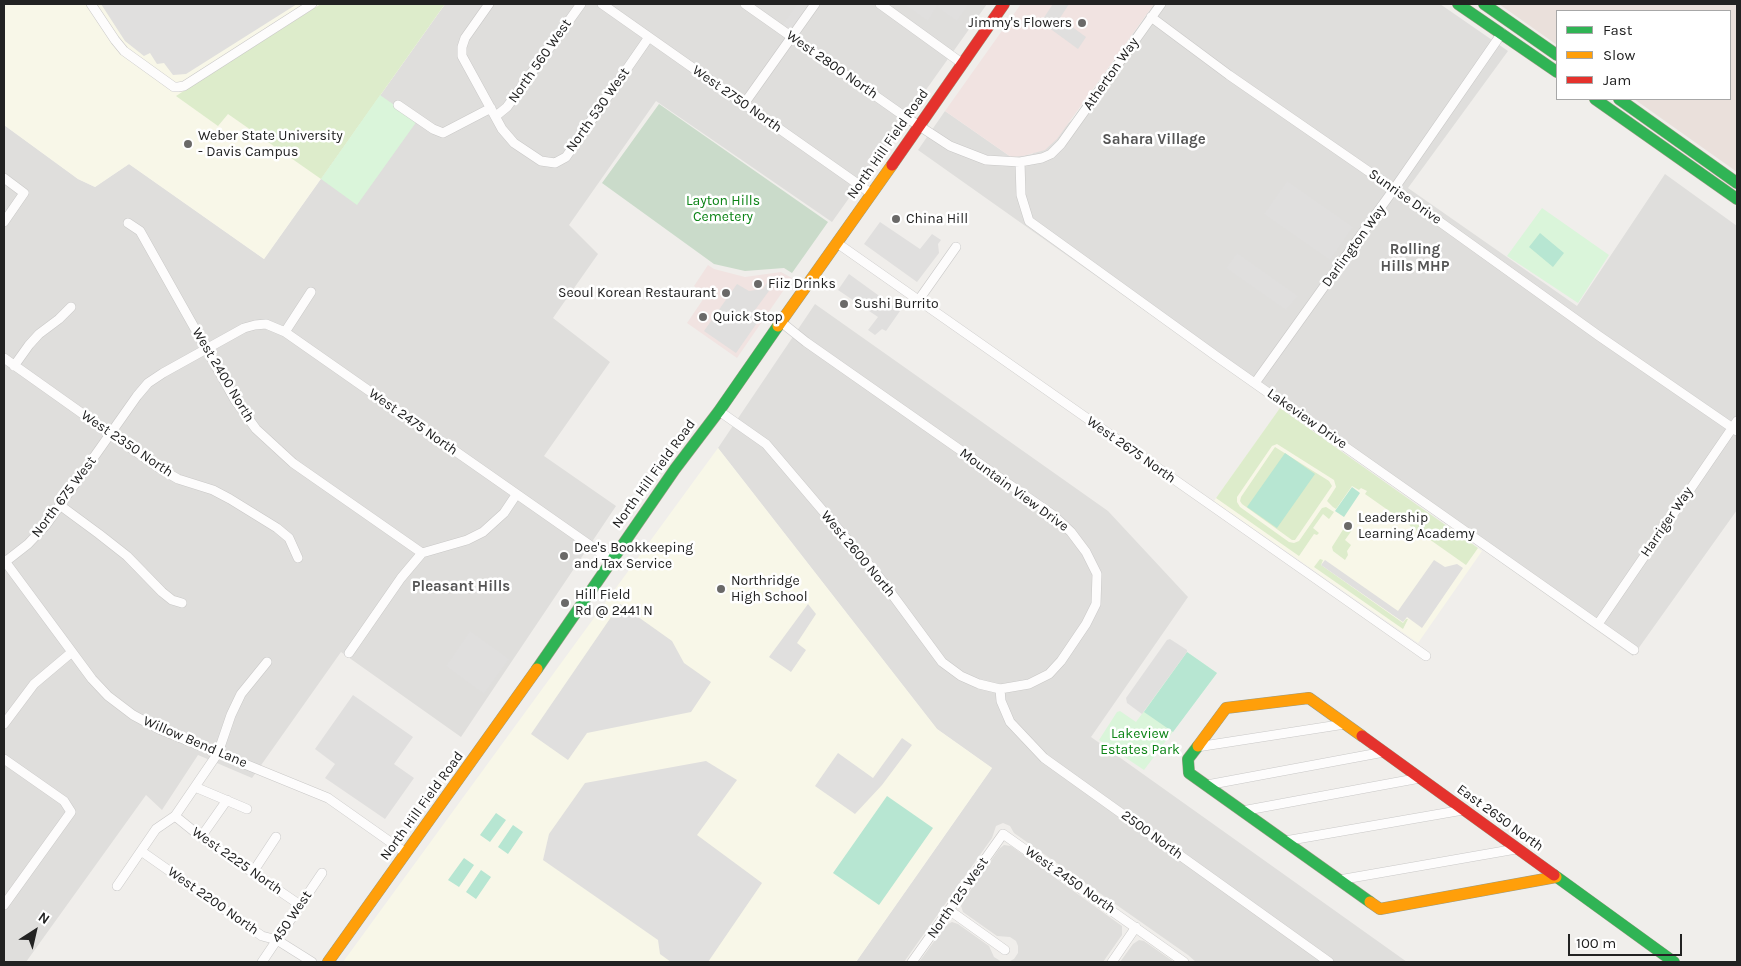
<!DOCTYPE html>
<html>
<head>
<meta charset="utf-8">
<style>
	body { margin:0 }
	#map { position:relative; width:1741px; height:966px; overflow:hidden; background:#f0eeeb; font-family:Karla,sans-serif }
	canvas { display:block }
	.frame { position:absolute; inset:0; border:5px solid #222; pointer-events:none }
	.legend { position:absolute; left:1556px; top:10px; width:175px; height:90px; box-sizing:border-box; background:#fff; border:1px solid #a7a7a7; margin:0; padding:6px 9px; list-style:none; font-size:15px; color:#222 }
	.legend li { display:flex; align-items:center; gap:10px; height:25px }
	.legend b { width:25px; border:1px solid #a7a7a7 }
	.north { position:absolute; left:10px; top:906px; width:50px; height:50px; -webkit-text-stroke:4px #fff; paint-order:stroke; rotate:35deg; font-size:14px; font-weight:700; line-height:20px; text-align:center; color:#222 }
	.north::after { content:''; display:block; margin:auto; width:18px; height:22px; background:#222; clip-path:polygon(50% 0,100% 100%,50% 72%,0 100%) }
	.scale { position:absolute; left:1568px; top:934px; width:114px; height:22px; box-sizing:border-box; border:2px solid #222; border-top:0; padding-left:6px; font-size:15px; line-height:18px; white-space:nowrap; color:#222; -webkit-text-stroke:4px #fff; paint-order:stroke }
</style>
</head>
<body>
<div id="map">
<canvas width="1741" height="966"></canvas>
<div class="frame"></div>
<ul class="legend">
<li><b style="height:6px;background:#30b455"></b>Fast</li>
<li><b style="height:6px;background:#ff9f0a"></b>Slow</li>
<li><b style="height:6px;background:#e5322d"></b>Jam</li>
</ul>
<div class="north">N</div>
<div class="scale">100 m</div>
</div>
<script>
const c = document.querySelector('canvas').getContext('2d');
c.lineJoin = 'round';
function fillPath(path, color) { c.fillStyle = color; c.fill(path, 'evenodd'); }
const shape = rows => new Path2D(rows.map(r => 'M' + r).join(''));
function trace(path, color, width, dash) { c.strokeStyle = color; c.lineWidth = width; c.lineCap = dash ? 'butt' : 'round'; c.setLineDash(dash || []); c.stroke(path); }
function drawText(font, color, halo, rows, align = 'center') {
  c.font = font + ' Karla,sans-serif'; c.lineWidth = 5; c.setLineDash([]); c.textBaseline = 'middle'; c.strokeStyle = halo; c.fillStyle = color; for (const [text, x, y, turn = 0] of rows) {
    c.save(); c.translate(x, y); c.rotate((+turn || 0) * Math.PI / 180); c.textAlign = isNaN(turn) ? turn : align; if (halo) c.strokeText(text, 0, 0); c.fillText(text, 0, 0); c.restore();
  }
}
fillPath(shape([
	[445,4,987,4,832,222,656,101,569,225,598,254,553,318,610,362,544,456,616,506,461,737,341,652,252,778,198,755,162,810,146,795,26,962,4,962,4,125,78,179,95,187,129,164,264,259],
	[1154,4,1440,4,1508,51,1408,188,1577,306,1665,174,1737,226,1737,510,1633,656,918,150,945,111,1011,157,1032,154,1072,120],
	[815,304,1108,511,1188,597,1091,737,1407,962,1196,962,1188,955,1014,833,1010,826,1003,823,996,826,992,838,904,962,856,962,992,768,937,729,718,448],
	[1004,845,1011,846,1122,926,1122,935,1103,962,1008,962,1014,959,1018,953,1018,946,1016,941,1010,937,997,936,963,912,961,906,963,901,999,849],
	[952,922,958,924,989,946,994,957,1002,962,919,962,946,925],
	[1139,940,1144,941,1174,962,1120,962,1133,944]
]), '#dfdedc');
fillPath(shape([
	[1021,4,1154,4,1057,139,1045,150,1023,156,1011,157,945,111],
	[708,265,714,269,745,277,781,272,792,278,737,358,687,323,706,295,694,286]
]), '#f1e3e1');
fillPath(shape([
	[4,4,445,4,264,259,129,164,95,187,78,179,4,125],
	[1279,410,1482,551,1418,643,1214,501],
	[718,448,937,729,992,768,856,962,343,962]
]), '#f8f7e8');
fillPath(shape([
	[1499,4,1737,4,1737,172,1634,99,1730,99,1730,11,1557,11,1557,45]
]), '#eae0db');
fillPath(shape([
	[321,4,445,4,321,179,228,114,218,126,176,96],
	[1280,408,1478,548,1466,565,1365,494,1367,491,1361,488,1359,490,1352,486,1336,509,1333,507,1327,501,1336,487,1334,480,1277,444,1272,446,1237,497,1237,502,1240,507,1289,542,1294,543,1299,541,1322,508,1326,507,1334,512,1329,519,1323,514,1313,528,1319,533,1317,535,1314,534,1299,556,1216,498],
	[1275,447,1329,481,1332,486,1295,540,1292,540,1242,504,1240,501,1241,497],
	[1346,525,1352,530,1345,540,1351,545,1347,551,1348,555,1345,560,1333,551,1332,547],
	[1320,559,1323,560,1321,565,1403,623,1406,619,1408,619,1403,629,1314,567]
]), '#ddeccb');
fillPath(shape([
	[659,104,828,222,792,273,784,268,745,271,714,264,602,183]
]), '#cadbca');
fillPath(shape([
	[380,95,417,121,357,205,321,179],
	[1542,208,1609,255,1578,303,1507,256],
	[1187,652,1217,673,1144,770,1099,740,1117,712,1120,711,1136,722]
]), '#daf5da');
fillPath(shape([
	[1540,233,1564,253,1553,267,1529,247],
	[1285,453,1315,474,1277,528,1247,507],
	[1352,487,1360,493,1344,517,1335,511],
	[1187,652,1217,673,1173,732,1144,712],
	[887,796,933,828,879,905,833,873],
	[496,813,506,820,490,842,480,835],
	[513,825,523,832,508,854,498,847],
	[464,858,474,865,459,887,448,880],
	[481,870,491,877,476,899,466,892]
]), '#b7e6d2');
fillPath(shape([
	[101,4,297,4,186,74,173,75,164,63,157,64,150,53,144,56,125,41],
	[797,4,811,4,792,32,782,26],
	[904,4,938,4,928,21],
	[940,4,969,4,957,21,937,7],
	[1053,4,1069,4,1060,18,1086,37,1078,49,1041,22],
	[1287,181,1353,227,1330,260,1264,214],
	[880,222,920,249,932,234,941,240,938,244,939,253,917,282,864,244],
	[1237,253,1298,296,1286,310,1226,268],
	[849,274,900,311,886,331,882,329,875,335,868,330,878,317,838,290],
	[771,276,777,280,752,314,759,320,736,353,704,331,737,284,749,291,763,289],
	[1325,560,1398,611,1434,560,1445,567,1457,564,1463,568,1422,628,1407,617,1403,622,1321,565],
	[620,604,672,641,684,663,711,682,691,712,587,733,568,760,531,734],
	[808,604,816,614,797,643,806,650,791,672,769,657],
	[470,631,509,659,484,694,446,666],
	[1170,639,1187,650,1187,652,1142,714,1127,703,1126,698,1167,640],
	[353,695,413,737,394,764,414,778,385,819,325,778,335,764,315,749],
	[902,738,912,745,882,785,855,814,815,786,838,753,873,778],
	[706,761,737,780,697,835,762,883,708,962,671,962,660,954,658,940,543,860,549,834,585,783]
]), '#e0dfde');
const street = shape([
	[91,4,115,40,124,51,174,87,178,87,184,86,312,4],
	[489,4,465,38,462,47,462,56,502,129,514,143,541,161,555,163,566,157,649,37],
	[602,4,872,194],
	[745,4,904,116,950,146,986,160,1020,162,1042,158,1051,154,1061,144,1161,4],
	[880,4,963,64],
	[1151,17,1229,75,1394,189,1599,336,1737,431],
	[744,104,815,4],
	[398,105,433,129,443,133,491,108],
	[496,116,507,107,581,4],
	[1020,162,1021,195,1029,221,1216,356,1634,650],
	[4,178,24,193,4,222],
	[128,223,140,231,235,400,256,429,293,463,422,553],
	[837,243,1426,656],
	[918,301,956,247],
	[285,332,311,292],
	[4,358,159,468,178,479,213,490,230,499,277,528,289,538,298,558],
	[14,366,29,345,39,334,59,319,71,307],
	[1255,383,1394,189,1502,33],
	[719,411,766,444,880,578,942,662,961,676,979,684,1000,689,1029,684,1049,674,1061,661,1086,624,1096,604,1097,574,1086,552,1071,532,1053,515,806,342,781,322],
	[61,506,99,534,127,556,162,592,172,600,182,603],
	[4,560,92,679,108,696,133,715,159,729,328,798,406,853],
	[5,562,28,544,46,525,137,396,148,383,163,373,244,328,255,325,266,324,285,332,611,560],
	[1598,624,1737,421],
	[349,653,401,578,422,553,467,540,483,532,504,513,516,495],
	[1000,689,1001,701,1010,722,1044,758,1329,962],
	[4,724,34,684,72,652],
	[1197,747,1345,724],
	[4,759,64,801,71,812,4,905],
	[1207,785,1384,752],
	[195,787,247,809],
	[1242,811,1420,778],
	[175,816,201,837,300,905],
	[201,837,227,800],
	[1285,841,1463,810],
	[141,851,262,936,277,940,312,962],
	[253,872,276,837],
	[1339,880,1516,849],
	[117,886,156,829,175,816,218,753,231,715,241,694,267,662],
	[949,910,1005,950],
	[262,962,322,873],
	[912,962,1003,834,1184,962],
	[1112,962,1136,927]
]);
const fast = shape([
	[1458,4,1557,72],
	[1484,4,1557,55],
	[1595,99,1737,199],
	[1619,99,1737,183],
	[537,669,675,469,719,411,778,326],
	[1198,746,1188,759,1189,773,1370,902],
	[1554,875,1674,962]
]);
const slow = shape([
	[778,326,892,165],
	[1198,746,1226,708,1309,698,1362,736],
	[1370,902,1380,909,1556,877],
	[328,962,537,669]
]);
const jam = shape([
	[892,165,1004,4],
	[1362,736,1554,875]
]);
trace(street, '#c9c8c7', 10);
trace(fast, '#999a82', 12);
trace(slow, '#999a82', 12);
trace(jam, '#999a82', 12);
trace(street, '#fdfcfc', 9);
trace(fast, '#30b455', 11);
trace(slow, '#ff9f0a', 11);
trace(jam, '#e5322d', 11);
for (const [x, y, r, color] of [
	[1082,23,5,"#6a6968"],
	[188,144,5,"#6a6968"],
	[896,219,5,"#6a6968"],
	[758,284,5,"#6a6968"],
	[726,293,5,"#6a6968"],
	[844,304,5,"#6a6968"],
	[703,317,5,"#6a6968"],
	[1348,526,5,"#6a6968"],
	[564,556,5,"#6a6968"],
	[721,589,5,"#6a6968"],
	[565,603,5,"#6a6968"]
]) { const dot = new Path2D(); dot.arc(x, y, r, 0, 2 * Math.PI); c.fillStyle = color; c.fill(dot); trace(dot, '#fff', 2); }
drawText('14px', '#222', '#fff', [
	["Jimmy's Flowers",1072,23,"right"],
	["Weber State University",198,136],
	["- Davis Campus",198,152],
	["China Hill",906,219],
	["Fiiz Drinks",768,284],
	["Seoul Korean Restaurant",716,293,"right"],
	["Sushi Burrito",854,304],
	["Quick Stop",713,317],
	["Leadership",1358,518],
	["Learning Academy",1358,534],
	["Dee's Bookkeeping",574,548],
	["and Tax Service",574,564],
	["Northridge",731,581],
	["High School",731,597],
	["Hill Field",575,595],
	["Rd @ 2441 N",575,611]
], 'left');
drawText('14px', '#222', '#fff', [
	["North 560 West",540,61,-55],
	["West 2800 North",832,65,35],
	["Atherton Way",1111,74,-55],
	["West 2750 North",737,99,35],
	["North 530 West",598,110,-55],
	["North Hill Field Road",888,144,-55],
	["Sunrise Drive",1405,197,35],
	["Darlington Way",1354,246,-54],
	["West 2400 North",223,375,59],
	["Lakeview Drive",1307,419,35],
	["West 2475 North",413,422,35],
	["West 2350 North",127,444,34],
	["West 2675 North",1131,450,35],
	["North Hill Field Road",654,474,-54],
	["Mountain View Drive",1014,490,36],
	["North 675 West",64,497,-53],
	["Harriger Way",1667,522,-56],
	["West 2600 North",858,554,50],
	["Willow Bend Lane",195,742,23],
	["North Hill Field Road",422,806,-54],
	["East 2650 North",1500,818,36],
	["2500 North",1152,835,36],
	["West 2225 North",237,861,35],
	["West 2450 North",1070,880,35],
	["North 125 West",958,898,-55],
	["West 2200 North",213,901,35],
	["450 West",292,917,-56]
]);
drawText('14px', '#0c8416', '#fff', [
	["Layton Hills",723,201],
	["Cemetery",723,217],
	["Lakeview",1140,734],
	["Estates Park",1140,750]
]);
drawText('bold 15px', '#555', '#fff', [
	["Sahara Village",1154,140],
	["Rolling",1415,250],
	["Hills MHP",1415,267],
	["Pleasant Hills",461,587]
]);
</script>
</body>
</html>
